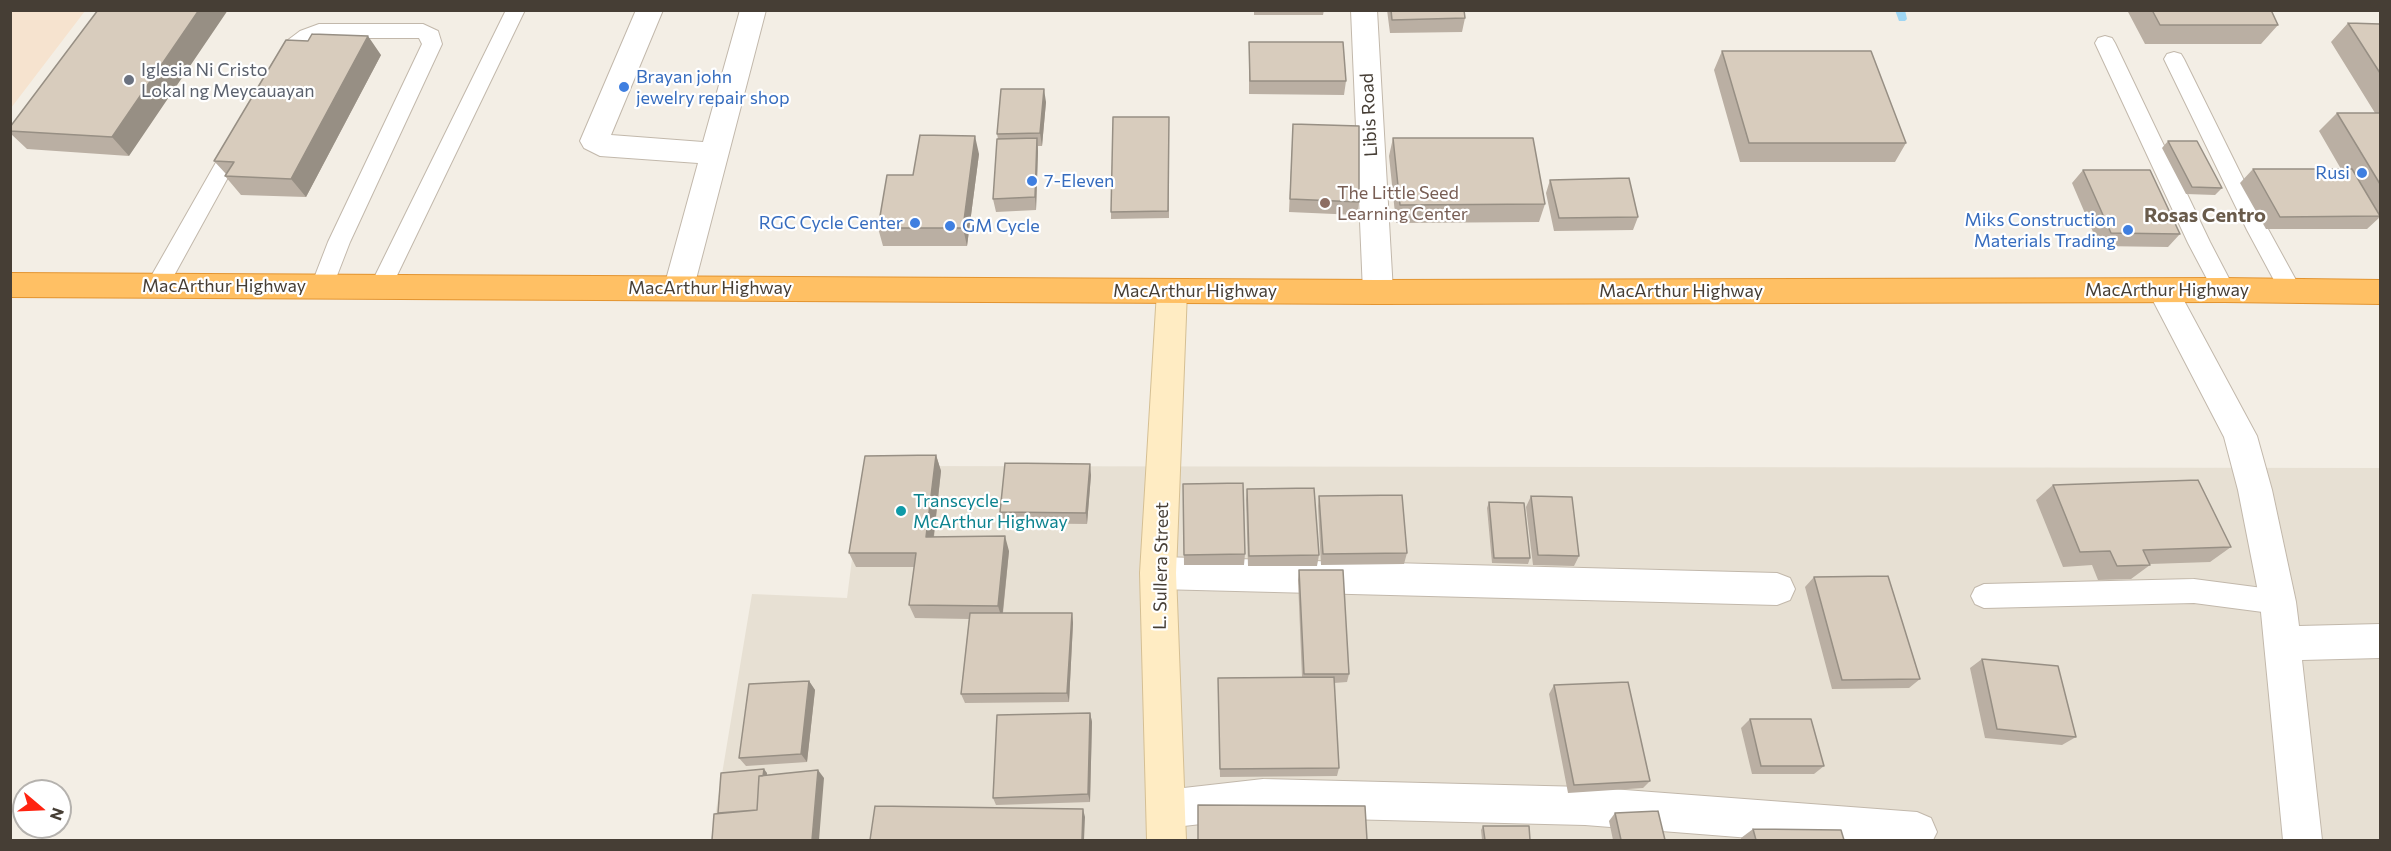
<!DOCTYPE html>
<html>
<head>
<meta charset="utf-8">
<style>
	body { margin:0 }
	#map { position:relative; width:2391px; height:851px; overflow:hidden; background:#f3eee5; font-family:Commissioner,sans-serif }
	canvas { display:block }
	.frame { position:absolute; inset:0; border:12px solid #463e35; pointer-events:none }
	.north { position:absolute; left:12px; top:779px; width:60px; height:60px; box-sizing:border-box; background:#fff; border:2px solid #b5b2ae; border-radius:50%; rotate:109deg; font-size:16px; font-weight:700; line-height:24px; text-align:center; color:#463e35 }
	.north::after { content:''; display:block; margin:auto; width:21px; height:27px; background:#ff2310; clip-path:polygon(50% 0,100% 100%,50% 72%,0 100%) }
</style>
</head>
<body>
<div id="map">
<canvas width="2391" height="851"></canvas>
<div class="frame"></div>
<div class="north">N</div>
</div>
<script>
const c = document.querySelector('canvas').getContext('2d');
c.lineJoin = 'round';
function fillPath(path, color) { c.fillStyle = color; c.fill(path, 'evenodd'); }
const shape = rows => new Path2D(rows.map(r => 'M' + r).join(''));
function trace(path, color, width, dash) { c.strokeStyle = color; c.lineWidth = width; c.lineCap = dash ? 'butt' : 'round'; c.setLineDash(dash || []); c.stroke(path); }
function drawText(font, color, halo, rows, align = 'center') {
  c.font = font + ' Commissioner,sans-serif'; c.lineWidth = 4.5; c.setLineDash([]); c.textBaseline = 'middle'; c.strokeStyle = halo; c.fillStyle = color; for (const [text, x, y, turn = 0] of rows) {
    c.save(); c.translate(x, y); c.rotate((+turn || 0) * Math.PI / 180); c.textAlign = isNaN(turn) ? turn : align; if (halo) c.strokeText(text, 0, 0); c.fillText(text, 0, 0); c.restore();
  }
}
fillPath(shape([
	[864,466,2380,468,2380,840,711,840,752,594,847,598]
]), '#e7e0d3');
fillPath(shape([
	[11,10,85,11,11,108,10,11]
]), '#f6e3cf');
fillPath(shape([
	[1895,10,1905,10,1907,19,1905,21,1899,21,1895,10]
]), '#9fd6f3');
const lane = shape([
	[506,10,525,10,389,292,381,295,373,292,370,286,506,10],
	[319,24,423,24,438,31,442,44,350,242,333,286,330,292,322,295,314,292,311,286,328,242,422,44,419,38,321,38,302,50,288,71,281,73,274,71,271,66,288,40,300,31,319,24],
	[2105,36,2112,38,2115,43,2210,242,2235,290,2232,296,2224,299,2216,296,2188,243,2095,43,2098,38,2105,36],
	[2174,52,2181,54,2184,59,2268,229,2302,291,2299,297,2291,300,2283,297,2247,230,2164,59,2167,54,2174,52],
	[238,133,245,136,248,141,165,292,157,295,149,292,146,286,149,280,231,136,238,133],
	[2194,579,2278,590,2287,594,2291,602,2287,610,2278,614,2194,603,1984,608,1975,604,1971,596,1975,588,1984,584,2194,579]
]);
const street = shape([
	[636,10,663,10,611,135,703,142,740,10,766,10,694,287,690,296,679,299,668,296,664,287,698,163,600,156,584,148,580,141,636,10],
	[1351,10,1377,10,1393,292,1389,301,1378,304,1367,301,1363,292,1351,10],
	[2163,279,2174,282,2257,436,2272,490,2296,602,2299,626,2380,624,2380,658,2302,660,2322,840,2283,840,2260,602,2238,490,2224,437,2148,291,2152,282,2163,279],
	[1158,557,1777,573,1790,578,1795,589,1790,600,1777,605,1158,589,1146,584,1140,573,1146,562,1158,557],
	[1263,779,1585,787,1917,812,1931,818,1937,832,1933,840,1776,840,1585,825,1263,817,1166,828,1152,823,1147,809,1152,795,1166,790,1263,779]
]);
const secondary = shape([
	[1172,279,1183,282,1187,291,1176,573,1186,840,1147,840,1140,573,1157,291,1161,282,1172,279]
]);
const highway = shape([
	[10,273,1378,280,2224,278,2380,280,2380,304,2224,302,1378,304,10,297,10,273]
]);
trace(lane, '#c2b8ab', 2);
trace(street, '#c2b8ab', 2);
trace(secondary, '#d5bf93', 2);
trace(highway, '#e39430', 2);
fillPath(lane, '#fff');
fillPath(street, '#fff');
fillPath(secondary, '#ffecc3');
fillPath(highway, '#ffc064');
fillPath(shape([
	[98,10,129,156,27,149,10,133,10,127],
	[1254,10,1324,10,1323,15,1254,15],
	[1387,10,1464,10,1465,18,1462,32,1390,33],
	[2127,10,2271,10,2278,25,2261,44,2145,44],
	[2348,23,2380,24,2380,217,2367,229,2266,229,2240,183,2253,169,2341,169,2319,131,2337,113,2375,113,2331,42],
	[308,41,381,55,306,197,241,195,225,176,226,174,214,161],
	[1249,42,1346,81,1344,95,1249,94],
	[1722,51,1906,143,1895,162,1740,162,1714,70],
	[1046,102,1042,146,1038,146,1038,151,1036,210,996,212,993,199,998,139,997,134],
	[1169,117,1169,218,1111,219,1111,212],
	[1293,124,1359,202,1357,215,1289,212],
	[1393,138,1545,204,1539,222,1396,223,1389,156],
	[2168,141,2222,188,2215,195,2186,194,2162,148],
	[979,154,967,246,883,246,878,228,913,175],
	[2083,170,2180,234,2168,247,2099,246,2072,183],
	[1550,180,1638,217,1633,230,1554,231,1546,193],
	[936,455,941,471,934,537,1009,551,1003,613,1072,613,1073,623,1069,702,965,703,961,694,969,619,915,618,909,605,914,567,856,567,849,553],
	[1091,475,1087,524,1002,523,1000,512],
	[1183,484,1245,554,1244,565,1184,565],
	[2053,485,2231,547,2210,562,2150,564,2150,565,2131,579,2098,580,2092,565,2063,567,2036,500],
	[1247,489,1319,555,1317,566,1248,566,1246,500],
	[1319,496,1407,553,1404,564,1321,565,1318,506],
	[1531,496,1579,556,1574,566,1533,565,1526,507],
	[1489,502,1530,558,1528,564,1492,563,1487,508],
	[1299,570,1349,674,1347,682,1334,683,1339,768,1337,776,1220,777,1218,678,1302,677,1298,580],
	[1814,577,1920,679,1909,688,1832,689,1805,587],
	[1982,659,2076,737,2062,745,1985,738,1970,668],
	[809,681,815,690,807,762,746,766,739,758],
	[1554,685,1650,781,1643,788,1568,793,1549,694],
	[1090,713,1092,722,1090,802,996,805,993,798],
	[1750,719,1824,766,1814,774,1752,774,1741,728],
	[1615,813,1665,840,1613,840,1609,821],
	[1483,826,1530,840,1482,840,1481,830],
	[1753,829,1844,840,1741,840,1741,838]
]), '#baafa3');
fillPath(shape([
	[199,10,228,10,129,156,112,137],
	[368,36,381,55,306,197,291,179],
	[1044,89,1046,102,1042,146,1040,133],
	[975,136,979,154,967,246,963,228],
	[1037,138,1038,151,1036,210,1035,197],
	[936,455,941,471,932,551,926,537],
	[1090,464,1091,475,1087,524,1086,513],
	[1005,536,1009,551,1002,619,998,606],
	[1072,613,1073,623,1069,702,1067,693],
	[809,681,815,690,807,762,801,754],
	[1090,713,1092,722,1090,802,1088,794],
	[764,769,767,773,764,817,760,813],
	[818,770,824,778,819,840,812,840],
	[1083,809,1085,817,1084,840,1082,840]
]), '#978f84');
const building = shape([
	[98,10,199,10,112,137,10,131,10,127,98,10],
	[1391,10,1464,10,1465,18,1392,20,1391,10],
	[2152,10,2271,10,2278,25,2160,25,2152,10],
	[2348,23,2380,24,2380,73,2348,23],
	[312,34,368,36,291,179,225,176,234,162,214,161,286,40,308,41,312,34],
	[1249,42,1343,42,1346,81,1250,81,1249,42],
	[1722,51,1871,51,1906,143,1749,143,1722,51],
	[1001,89,1044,89,1040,133,997,134,1001,89],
	[2337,113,2380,113,2380,184,2337,113],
	[1113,117,1169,117,1168,211,1111,212,1113,117],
	[1293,124,1359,126,1359,202,1290,199,1293,124],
	[920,135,975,136,963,228,878,228,887,175,913,175,920,135],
	[1037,138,1035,197,993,199,997,139,1037,138],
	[1393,138,1533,138,1545,204,1400,205,1393,138],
	[2168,141,2197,141,2222,188,2192,187,2168,141],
	[2253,169,2352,169,2380,216,2280,217,2253,169],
	[2083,170,2150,170,2180,234,2111,233,2083,170],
	[1629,178,1638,217,1559,218,1550,180,1629,178],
	[936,455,926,537,1005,536,998,606,909,605,916,553,849,553,865,456,936,455],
	[1005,463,1090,464,1086,513,1000,512,1005,463],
	[2198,480,2231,547,2143,550,2150,565,2117,566,2110,551,2080,552,2053,485,2198,480],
	[1243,483,1245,554,1184,555,1183,484,1243,483],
	[1314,488,1319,555,1249,556,1247,489,1314,488],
	[1402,495,1407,553,1323,554,1319,496,1402,495],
	[1531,496,1572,497,1579,556,1538,555,1531,496],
	[1489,502,1524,503,1530,558,1494,558,1489,502],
	[1299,570,1343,570,1349,674,1304,674,1299,570],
	[1888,576,1920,679,1842,680,1814,577,1888,576],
	[970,613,1072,613,1067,693,961,694,970,613],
	[1982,659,2058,666,2076,737,1997,729,1982,659],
	[1334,677,1339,768,1220,769,1218,678,1334,677],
	[809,681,801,754,739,758,749,684,809,681],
	[1628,682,1650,781,1574,785,1554,685,1628,682],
	[1090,713,1088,794,993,798,997,715,1090,713],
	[1750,719,1811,719,1824,766,1761,766,1750,719],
	[764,769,763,776,759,776,757,810,718,813,721,773,764,769],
	[818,770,812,840,712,840,714,814,757,810,759,776,818,770],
	[1198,805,1365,806,1367,840,1198,840,1198,805],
	[875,806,1083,809,1082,840,870,840,875,806],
	[1658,811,1665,840,1621,840,1615,813,1658,811],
	[1483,826,1529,826,1530,840,1485,840,1483,826],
	[1753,829,1841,830,1844,840,1756,840,1753,829]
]);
fillPath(building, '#d8ccbd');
trace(building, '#978f84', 1.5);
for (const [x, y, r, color] of [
	[129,80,6,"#6b7280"],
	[624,87,6,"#3f7fe0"],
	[2362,173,6,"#3f7fe0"],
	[1032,181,6,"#3f7fe0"],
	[1325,203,6,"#8d6e63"],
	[915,223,6,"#3f7fe0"],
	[950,226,6,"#3f7fe0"],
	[2128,230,6,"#3f7fe0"],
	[901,511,6,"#0f9aa8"]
]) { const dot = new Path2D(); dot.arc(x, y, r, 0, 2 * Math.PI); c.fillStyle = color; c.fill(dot); trace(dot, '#fff', 2); }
drawText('18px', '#5b616d', '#fff', [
	["Iglesia Ni Cristo",141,70],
	["Lokal ng Meycauayan",141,91]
], 'left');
drawText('18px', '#366cbe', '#fff', [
	["Brayan john",636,77],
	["jewelry repair shop",636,98],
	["Rusi",2350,173,"right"],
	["7-Eleven",1044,181],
	["Miks Construction",2116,220,"right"],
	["Materials Trading",2116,241,"right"],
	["RGC Cycle Center",903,223,"right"],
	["GM Cycle",962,226]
], 'left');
drawText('18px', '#463e35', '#fff', [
	["Libis Road",1369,115,-93],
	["MacArthur Highway",224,286],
	["MacArthur Highway",710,288],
	["MacArthur Highway",2167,290],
	["MacArthur Highway",1195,291],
	["MacArthur Highway",1681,291],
	["L. Sullera Street",1161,566,-89]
]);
drawText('18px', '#785e54', '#fff', [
	["The Little Seed",1337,193],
	["Learning Center",1337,214]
], 'left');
drawText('18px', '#0d838f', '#fff', [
	["Transcycle -",913,501],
	["McArthur Highway",913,522]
], 'left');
drawText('bold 20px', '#695b4b', '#fff', [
	["Rosas Centro",2205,215]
]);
</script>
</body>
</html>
